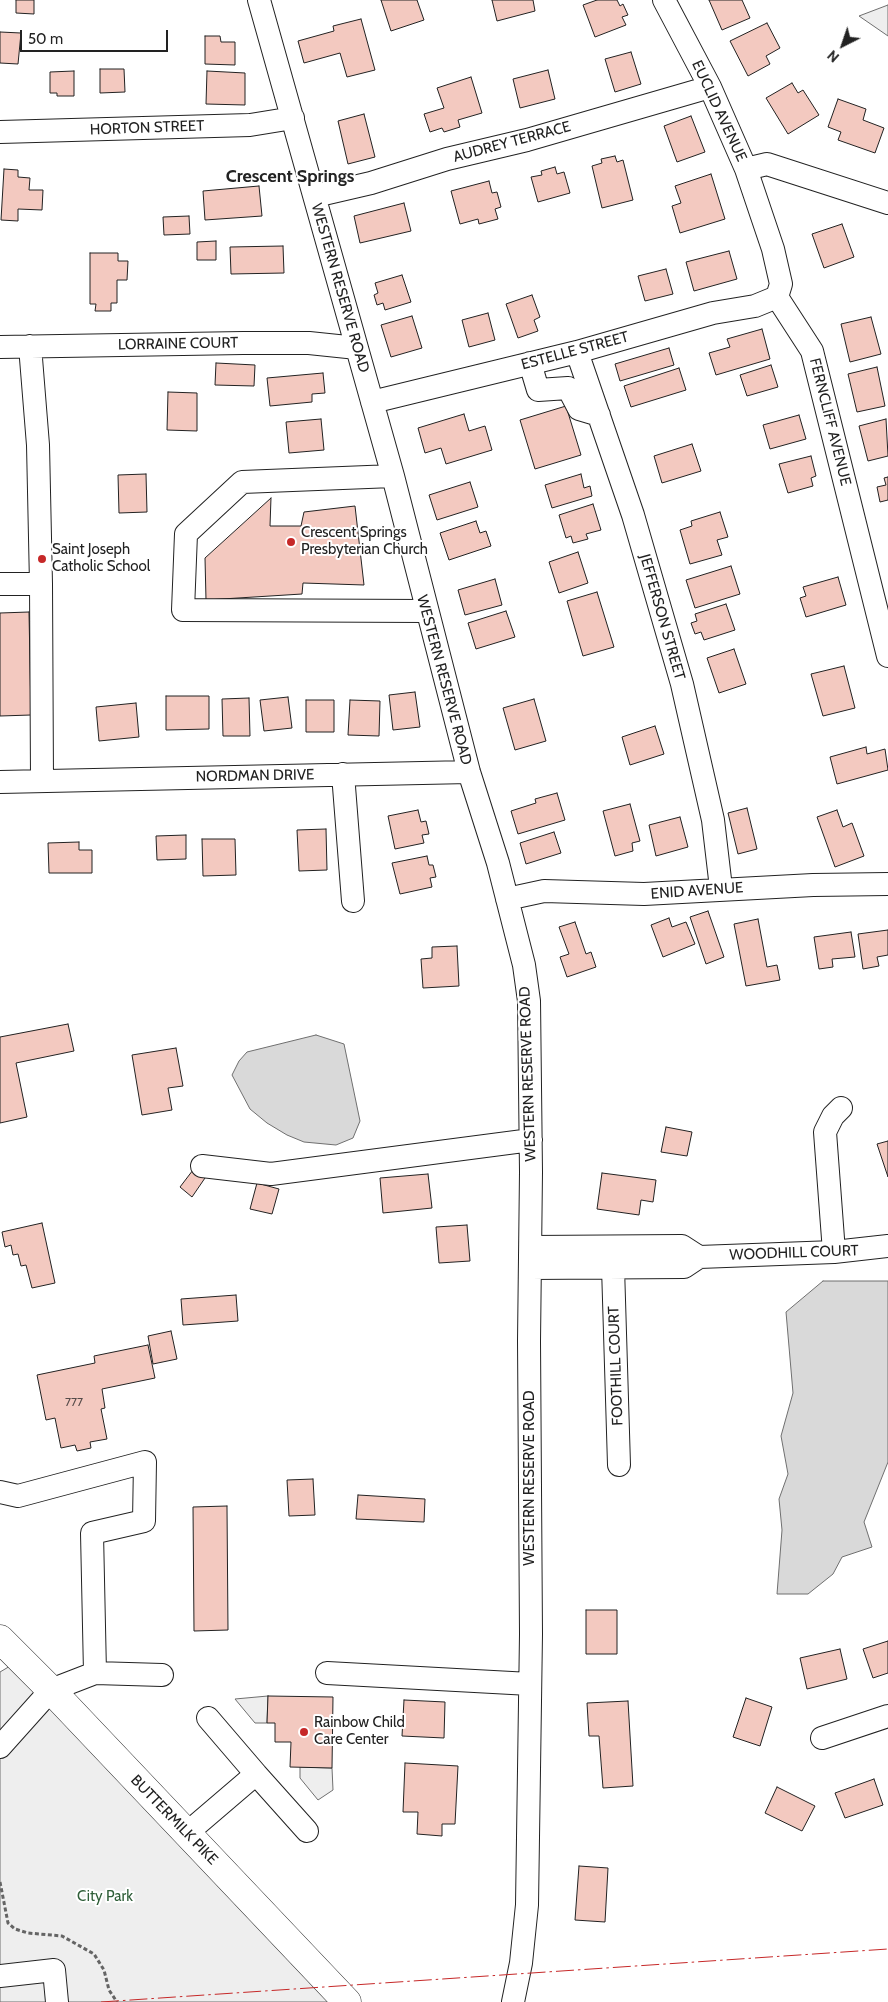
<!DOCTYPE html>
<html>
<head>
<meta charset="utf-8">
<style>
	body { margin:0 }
	#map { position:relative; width:888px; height:2002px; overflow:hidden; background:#fff; font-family:Cabin,sans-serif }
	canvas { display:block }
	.north { position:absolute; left:818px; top:20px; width:50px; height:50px; -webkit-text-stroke:4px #fff; paint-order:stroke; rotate:221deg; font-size:14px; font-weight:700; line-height:20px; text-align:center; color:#222 }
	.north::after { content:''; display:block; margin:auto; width:18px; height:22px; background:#222; clip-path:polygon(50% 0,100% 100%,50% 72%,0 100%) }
	.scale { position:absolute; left:20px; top:30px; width:148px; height:22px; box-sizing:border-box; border:2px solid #222; border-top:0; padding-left:6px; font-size:15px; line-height:18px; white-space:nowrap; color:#222; -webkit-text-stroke:4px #fff; paint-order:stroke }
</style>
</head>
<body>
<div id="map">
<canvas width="888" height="2002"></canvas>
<div class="north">N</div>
<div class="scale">50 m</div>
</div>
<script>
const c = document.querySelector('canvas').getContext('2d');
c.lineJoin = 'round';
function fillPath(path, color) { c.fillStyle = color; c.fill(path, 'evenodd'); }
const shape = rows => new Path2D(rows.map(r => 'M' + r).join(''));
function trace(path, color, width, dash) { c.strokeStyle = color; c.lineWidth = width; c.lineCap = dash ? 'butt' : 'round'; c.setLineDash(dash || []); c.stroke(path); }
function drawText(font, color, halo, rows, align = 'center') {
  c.font = font + ' Cabin,sans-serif'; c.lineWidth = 4; c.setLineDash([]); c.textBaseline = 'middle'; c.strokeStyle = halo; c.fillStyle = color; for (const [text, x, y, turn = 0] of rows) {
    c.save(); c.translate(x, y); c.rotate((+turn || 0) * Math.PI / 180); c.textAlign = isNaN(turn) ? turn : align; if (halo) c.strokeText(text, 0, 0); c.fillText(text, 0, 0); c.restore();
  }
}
const green = shape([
	[888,5,888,36,859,16,888,5],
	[22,1659,347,2002,0,2002,0,1672,22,1659],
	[268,1696,267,1723,255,1723,235,1699,268,1696],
	[300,1767,332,1768,333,1790,318,1800,300,1778,300,1767]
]);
fillPath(green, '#eee');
trace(green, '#6f6f6f', 1);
const water = shape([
	[316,1035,344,1044,360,1121,353,1138,336,1145,304,1142,287,1135,267,1123,250,1109,232,1075,239,1061,247,1052,316,1035],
	[823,1281,888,1281,888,1462,864,1522,872,1547,842,1557,833,1574,808,1594,777,1594,782,1530,779,1499,788,1474,781,1436,793,1393,786,1312,823,1281]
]);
fillPath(water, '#d9d9d9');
trace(water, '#6f6f6f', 1);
const building = shape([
	[16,0,34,0,34,14,16,13,16,0],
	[381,0,417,0,424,20,391,31,381,0],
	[492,0,533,0,535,11,497,21,492,0],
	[597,0,617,0,620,6,623,4,628,15,622,17,626,25,595,37,583,5,597,0],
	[709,0,742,0,750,18,722,30,709,0],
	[361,19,375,70,347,77,340,53,304,63,298,41,334,31,333,26,361,19],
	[767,23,780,48,766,56,770,64,748,76,730,41,767,23],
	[0,32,21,33,18,64,0,63,0,32],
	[205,36,220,36,221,42,235,42,235,65,205,64,205,36],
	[631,52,641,84,615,92,605,59,631,52],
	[100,69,124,69,125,92,100,93,100,69],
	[548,70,555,99,520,108,513,79,548,70],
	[74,71,74,96,57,96,57,93,50,93,50,72,74,71],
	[207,71,245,73,245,105,206,104,207,71],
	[471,77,482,113,458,120,460,127,444,132,442,128,430,132,424,114,444,108,437,88,471,77],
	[792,83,798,93,803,90,819,115,788,134,766,98,792,83],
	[838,99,866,109,863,120,884,128,875,153,838,140,841,132,828,127,838,99],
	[364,114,375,157,348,164,338,121,364,114],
	[691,116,705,152,677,162,664,126,691,116],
	[615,156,617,162,623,160,633,200,602,208,592,166,602,163,601,159,615,156],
	[555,167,557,174,564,172,570,193,538,202,531,177,542,175,541,171,555,167],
	[4,169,18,170,18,177,30,178,29,190,43,190,42,210,18,209,18,221,1,220,4,169],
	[711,174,725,219,680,233,672,206,681,203,675,186,711,174],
	[489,181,492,193,497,192,501,207,495,209,498,219,479,224,478,219,460,224,451,191,489,181],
	[259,186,262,216,205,220,203,191,259,186],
	[404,203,411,231,360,243,354,216,404,203],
	[189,216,190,234,164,235,163,217,189,216],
	[842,224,854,257,824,268,812,234,842,224],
	[216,241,216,260,197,260,197,242,216,241],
	[283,246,284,273,231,274,230,247,283,246],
	[729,251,737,279,694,291,686,262,729,251],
	[90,253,118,253,118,261,128,261,127,280,117,280,117,303,111,303,111,311,95,311,96,304,90,304,90,253],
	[666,269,673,294,645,301,638,276,666,269],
	[402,275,411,302,385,310,383,303,377,305,374,295,378,293,375,283,402,275],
	[532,295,540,317,534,320,538,331,518,338,506,304,532,295],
	[488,313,495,340,469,347,462,320,488,313],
	[412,316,422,348,391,357,381,325,412,316],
	[871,317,881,354,850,362,841,324,871,317],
	[762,329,770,359,716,375,709,353,730,347,727,339,762,329],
	[669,348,674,365,620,381,615,364,669,348],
	[216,363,255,365,254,386,215,385,216,363],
	[771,365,778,387,747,396,740,375,771,365],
	[877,367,885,406,857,412,848,374,877,367],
	[679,368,686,390,631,407,624,386,679,368],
	[323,373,325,393,312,394,312,402,270,406,267,378,323,373],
	[168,392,197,393,197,431,167,430,168,392],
	[566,406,581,455,535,469,520,420,566,406],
	[464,414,469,431,485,426,492,450,446,464,441,448,425,453,418,428,464,414],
	[799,415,806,439,770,449,763,425,799,415],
	[321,419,324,450,289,453,286,422,321,419],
	[886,419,888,456,868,461,859,426,886,419],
	[692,444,701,471,662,483,654,456,692,444],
	[811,456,816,476,811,478,813,486,788,493,779,464,811,456],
	[146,474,147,512,119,513,118,475,146,474],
	[581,474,584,488,590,486,592,496,552,508,545,485,581,474],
	[888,477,888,500,880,502,877,487,886,485,884,478,888,477],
	[470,482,478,507,437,520,429,495,470,482],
	[271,498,270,526,301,526,304,512,355,506,364,585,303,583,302,594,206,600,205,558,271,498],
	[593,504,601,530,586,534,588,539,573,543,571,536,566,538,559,515,593,504],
	[720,512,728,537,717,540,722,555,690,564,680,530,692,526,691,521,720,512],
	[476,521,480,533,486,531,491,546,449,560,440,533,476,521],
	[578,552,588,583,559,593,549,562,578,552],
	[731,566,740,594,695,608,686,580,731,566],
	[838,577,846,605,806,617,800,598,806,596,803,587,838,577],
	[495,579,502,605,465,615,458,590,495,579],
	[597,592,614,647,583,656,567,601,597,592],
	[726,604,735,630,704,640,701,632,695,634,691,623,697,621,695,614,726,604],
	[506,611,515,637,476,649,468,623,506,611],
	[29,612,31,715,0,716,0,613,29,612],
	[734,649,746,684,719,693,707,658,734,649],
	[844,666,855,708,823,716,811,674,844,666],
	[415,692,420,727,393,730,389,695,415,692],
	[166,696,209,696,209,729,166,730,166,696],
	[288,697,292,728,264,731,260,700,288,697],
	[249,698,250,736,223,736,222,699,249,698],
	[534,699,546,741,515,750,503,708,534,699],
	[306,700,334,700,334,732,306,732,306,700],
	[350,700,380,701,379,736,348,735,350,700],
	[136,703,139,737,99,741,96,707,136,703],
	[655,726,664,754,630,765,622,737,655,726],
	[866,747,867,754,885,749,888,770,837,784,830,757,866,747],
	[557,793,565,820,518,834,511,811,536,803,535,799,557,793],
	[630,804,640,841,632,843,633,851,615,856,603,811,630,804],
	[747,808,757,849,738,854,728,813,747,808],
	[418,810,421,822,426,821,429,834,422,835,424,843,395,849,388,816,418,810],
	[837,810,843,827,852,823,864,856,835,867,817,817,837,810],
	[680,817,688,847,656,856,649,825,680,817],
	[326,829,327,870,299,871,297,830,326,829],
	[554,832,561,853,526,864,520,843,554,832],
	[186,835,186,859,157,860,156,836,186,835],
	[202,839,235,839,236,875,203,876,202,839],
	[79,842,79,850,92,850,92,873,49,873,48,843,79,842],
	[427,856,429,865,433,865,436,877,430,878,432,887,400,894,392,863,427,856],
	[708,911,724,957,706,964,690,917,708,911],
	[669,918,672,927,686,922,695,944,663,957,651,925,669,918],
	[758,919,767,967,777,965,780,980,746,986,734,924,758,919],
	[575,922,586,954,591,952,596,967,567,977,560,957,569,954,559,927,575,922],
	[888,930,888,955,877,957,879,966,863,969,858,934,888,930],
	[851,932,855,957,832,959,833,967,819,969,814,937,851,932],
	[457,946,459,986,423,988,421,959,432,958,432,947,457,946],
	[68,1024,74,1051,16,1063,27,1117,0,1123,0,1037,68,1024],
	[176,1048,183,1086,168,1088,172,1110,142,1115,132,1055,176,1048],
	[666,1127,692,1132,687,1156,661,1152,666,1127],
	[888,1141,888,1177,877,1144,888,1141],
	[193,1170,205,1178,192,1197,180,1187,193,1170],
	[602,1173,656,1180,653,1202,641,1200,639,1215,597,1209,602,1173],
	[428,1174,432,1208,383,1213,380,1178,428,1174],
	[257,1183,279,1189,272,1214,250,1209,257,1183],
	[42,1223,55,1283,32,1288,26,1265,21,1266,18,1254,13,1255,11,1245,5,1247,2,1232,42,1223],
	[467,1225,470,1261,439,1263,436,1227,467,1225],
	[236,1295,238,1321,183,1325,181,1299,236,1295],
	[171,1331,177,1359,153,1364,148,1336,171,1331],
	[148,1345,155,1378,102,1389,105,1408,101,1409,107,1439,90,1442,91,1448,77,1451,75,1445,61,1448,55,1418,46,1420,37,1375,95,1363,94,1356,148,1345],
	[313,1479,315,1515,289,1516,287,1480,313,1479],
	[358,1495,425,1499,424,1522,356,1519,358,1495],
	[227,1506,228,1630,194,1631,193,1507,227,1506],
	[586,1610,617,1610,617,1654,586,1654,586,1610],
	[888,1641,888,1673,873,1678,863,1649,888,1641],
	[840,1649,847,1679,807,1689,800,1658,840,1649],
	[268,1696,333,1697,332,1768,290,1767,291,1742,275,1742,275,1723,267,1723,268,1696],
	[746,1698,772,1707,760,1746,733,1737,746,1698],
	[404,1700,445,1702,444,1738,402,1736,404,1700],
	[628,1701,633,1786,603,1788,599,1736,589,1736,587,1703,628,1701],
	[405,1763,458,1766,455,1824,442,1824,442,1836,417,1834,418,1812,403,1812,405,1763],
	[874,1779,883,1805,845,1818,835,1793,874,1779],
	[777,1787,815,1806,802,1831,765,1813,777,1787],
	[579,1866,608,1868,605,1922,575,1920,579,1866]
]);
fillPath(building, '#f3c9c0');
trace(building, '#222', 1);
const minor = shape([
	[259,0,393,476,469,772,498,863,524,965,529,1001,531,1172,529,1341,531,1634,527,1905,521,1963,513,2002],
	[664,0,710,87,746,169,773,249,781,284,777,297,812,351,888,656],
	[0,132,250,125,293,118],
	[746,169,767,164,888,203],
	[315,196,371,183,447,159,527,140,710,87],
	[30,346,38,445,41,584,42,780],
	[0,347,243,343,309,343,357,348],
	[577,352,633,515,682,684,713,820,721,888],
	[530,363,538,390,568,388,579,409,599,415],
	[372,402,577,352,713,313,755,306,777,297],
	[393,476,242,482,186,534,183,610,427,611],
	[0,584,41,584],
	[343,774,353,901],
	[0,782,469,772],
	[507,899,544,891,644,894,813,885,888,884],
	[202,1166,271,1174,531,1140],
	[531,1247,682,1246,699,1257],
	[834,1252,825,1132,833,1116,841,1108],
	[613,1267,619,1465],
	[530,1268,684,1267,699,1257,834,1252,888,1246],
	[0,1492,18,1496,145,1462,144,1521,92,1533,95,1673],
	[327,1673,530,1684],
	[822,1738,888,1716],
	[0,1747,51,1690,95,1673,162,1675],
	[256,1774,307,1831],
	[187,1833,256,1774,208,1718],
	[0,1976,54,1970,57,2002]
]);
const major = shape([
	[0,1639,51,1690,347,2002]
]);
trace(minor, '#222', 24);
trace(major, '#222', 29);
trace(shape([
	[0,1882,8,1923,15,1929,28,1933,62,1936,94,1954,104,1970,109,1990,117,2002]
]), '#646464', 3, [4, 2.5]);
trace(minor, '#fff', 22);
trace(major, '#fff', 28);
trace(shape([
	[101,2002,888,1949]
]), '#c62828', 1, [18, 4, 2.5, 4]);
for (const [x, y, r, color] of [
	[291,542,5,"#c62828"],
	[42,559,5,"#c62828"],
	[304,1732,5,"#c62828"]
]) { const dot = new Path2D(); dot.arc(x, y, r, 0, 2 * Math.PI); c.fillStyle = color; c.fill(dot); trace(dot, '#fff', 2); }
drawText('12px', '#564c4a', null, [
	["777",74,1402]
]);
drawText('15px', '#222', '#fff', [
	["EUCLID AVENUE",719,111,65],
	["HORTON STREET",147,128,-2],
	["AUDREY TERRACE",512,142,-15],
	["WESTERN RESERVE ROAD",340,288,74],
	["LORRAINE COURT",178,344,-1],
	["ESTELLE STREET",575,351,-15],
	["FERNCLIFF AVENUE",830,422,76],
	["JEFFERSON STREET",662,617,74],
	["WESTERN RESERVE ROAD",444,680,75],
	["NORDMAN DRIVE",255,776,-1],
	["ENID AVENUE",697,891,-4],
	["WESTERN RESERVE ROAD",528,1074,-92],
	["WOODHILL COURT",794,1253,-2],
	["FOOTHILL COURT",616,1366,-92],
	["WESTERN RESERVE ROAD",530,1478,-90],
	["BUTTERMILK PIKE",174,1820,46]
]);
drawText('15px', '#222', '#fff', [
	["Crescent Springs",301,533],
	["Presbyterian Church",301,550],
	["Saint Joseph",52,550],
	["Catholic School",52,567],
	["Rainbow Child",314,1723],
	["Care Center",314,1740]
], 'left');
drawText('15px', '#2f5e38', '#fff', [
	["City Park",105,1897]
]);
drawText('bold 18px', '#222', '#fff', [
	["Crescent Springs",290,177]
]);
</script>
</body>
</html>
